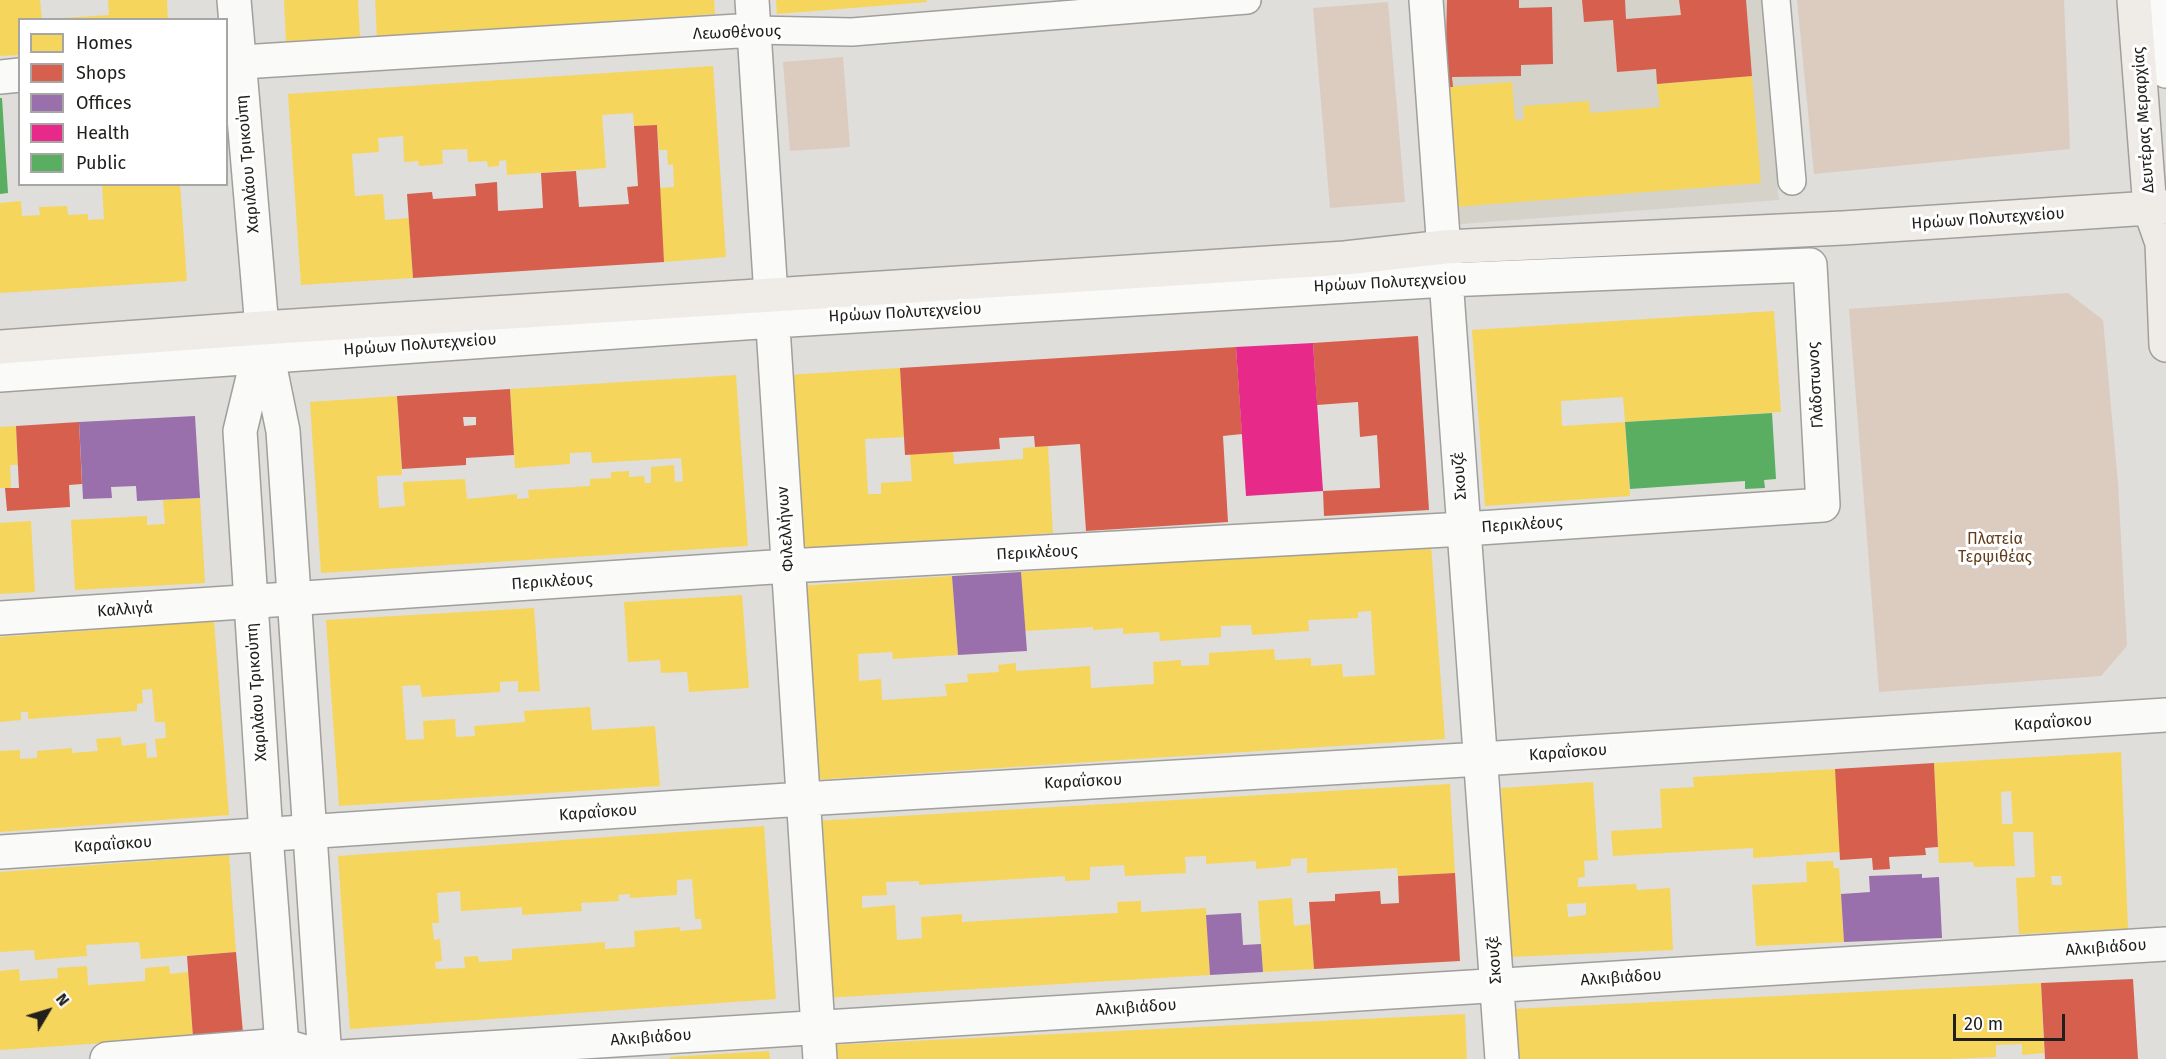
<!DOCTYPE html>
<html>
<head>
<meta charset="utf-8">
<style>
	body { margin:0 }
	#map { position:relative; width:2166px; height:1059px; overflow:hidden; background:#dfdeda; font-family:"Fira Sans",sans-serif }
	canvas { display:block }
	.legend { position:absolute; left:18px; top:18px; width:210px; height:168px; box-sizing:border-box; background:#fff; border:2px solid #a6a6a5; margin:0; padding:8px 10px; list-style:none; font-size:18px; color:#21201d }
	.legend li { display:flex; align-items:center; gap:12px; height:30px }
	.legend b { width:30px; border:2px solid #a6a6a5 }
	.north { position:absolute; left:18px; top:981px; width:60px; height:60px; -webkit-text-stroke:4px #fff; paint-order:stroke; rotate:52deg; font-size:16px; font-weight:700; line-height:24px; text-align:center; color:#21201d }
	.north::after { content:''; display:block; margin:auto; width:21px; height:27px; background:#21201d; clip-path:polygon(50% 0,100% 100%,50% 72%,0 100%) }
	.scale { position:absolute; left:1953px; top:1014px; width:112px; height:27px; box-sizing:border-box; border:3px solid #21201d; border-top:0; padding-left:8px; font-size:18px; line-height:21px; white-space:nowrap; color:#21201d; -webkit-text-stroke:4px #fff; paint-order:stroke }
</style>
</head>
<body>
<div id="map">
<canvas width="2166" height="1059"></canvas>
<ul class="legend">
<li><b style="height:16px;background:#f6d55c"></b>Homes</li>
<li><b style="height:16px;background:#d6604d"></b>Shops</li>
<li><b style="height:16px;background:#9970ab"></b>Offices</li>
<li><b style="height:16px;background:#e7298a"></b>Health</li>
<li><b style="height:16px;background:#5aae61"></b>Public</li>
</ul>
<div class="north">N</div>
<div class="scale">20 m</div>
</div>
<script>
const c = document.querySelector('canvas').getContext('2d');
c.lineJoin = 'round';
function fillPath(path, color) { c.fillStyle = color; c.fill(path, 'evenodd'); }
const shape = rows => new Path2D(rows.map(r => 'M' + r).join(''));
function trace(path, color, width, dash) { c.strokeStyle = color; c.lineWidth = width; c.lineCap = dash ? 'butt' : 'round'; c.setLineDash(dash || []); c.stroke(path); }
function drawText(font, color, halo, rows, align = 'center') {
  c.font = font + ' "Fira Sans",sans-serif'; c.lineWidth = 6; c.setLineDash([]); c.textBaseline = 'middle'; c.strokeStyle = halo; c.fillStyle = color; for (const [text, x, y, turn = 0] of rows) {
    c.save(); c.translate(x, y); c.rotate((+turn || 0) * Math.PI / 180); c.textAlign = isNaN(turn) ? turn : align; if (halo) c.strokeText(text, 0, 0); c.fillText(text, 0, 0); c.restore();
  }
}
fillPath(shape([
	[1429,0,1761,0,1779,200,1448,225]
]), '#d5d2c9');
fillPath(shape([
	[1797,0,2064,0,2070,149,1814,174],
	[1388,2,1405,202,1330,208,1313,8],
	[843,57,850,147,790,151,783,62],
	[2068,293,2103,320,2118,483,2127,646,2101,676,1879,692,1849,309]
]), '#dcccc0');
fillPath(shape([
	[0,0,40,0,42,20,20,20,20,55,0,56],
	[108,0,167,0,168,20,64,20,64,18,109,15],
	[284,0,358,0,360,38,286,42],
	[375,0,714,0,715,14,377,37],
	[776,0,926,0,927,2,777,14],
	[713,66,726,257,664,262,659,188,674,187,673,164,668,165,667,150,659,150,657,125,634,126,633,113,602,115,606,168,507,175,506,160,499,161,499,166,488,167,487,161,468,162,467,149,442,150,443,164,419,166,418,161,404,162,403,136,378,138,379,152,352,154,355,196,383,194,385,220,409,218,413,278,301,285,288,94],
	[1752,76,1761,183,1455,207,1445,87,1512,82,1515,120,1524,120,1523,106,1589,101,1590,113,1660,107,1657,84],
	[102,184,180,184,187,281,0,293,0,203,21,201,22,216,40,215,39,207,67,206,68,215,88,214,88,220,104,219],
	[1774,311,1781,412,1625,422,1630,496,1485,506,1472,330],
	[1623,397,1625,422,1562,426,1561,401],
	[900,368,904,437,865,439,868,494,881,494,881,483,912,481,910,454,953,452,954,464,1023,459,1023,448,1048,446,1053,533,798,549,787,375],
	[736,375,748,546,321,573,310,402,397,396,402,475,377,476,379,508,405,506,403,482,465,479,467,499,517,494,517,499,529,498,528,490,590,486,590,479,611,478,611,472,629,471,629,477,644,476,645,483,651,483,651,467,674,465,675,482,683,481,681,458,592,463,591,452,570,453,570,464,515,468,510,389],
	[16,426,18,465,10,465,11,488,0,488,0,427],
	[200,498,205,583,75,590,71,520,147,516,147,525,165,524,163,500],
	[31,521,35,592,0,594,0,523],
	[1431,545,1445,739,812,780,799,586,952,576,958,655,893,659,892,652,858,654,859,681,881,679,882,700,947,696,945,684,968,682,967,674,999,672,998,665,1016,663,1016,671,1090,666,1091,688,1154,684,1153,662,1181,660,1181,666,1209,665,1209,653,1274,649,1275,660,1311,658,1311,666,1342,664,1343,677,1375,675,1371,611,1358,612,1358,618,1308,620,1309,631,1252,635,1251,625,1221,626,1221,637,1160,641,1159,632,1123,634,1123,628,1093,630,1093,627,1025,631,1021,572],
	[742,595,749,688,689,692,687,672,661,673,660,660,628,662,624,602],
	[534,608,540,691,518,692,518,681,500,682,500,692,422,697,420,685,402,686,406,740,424,739,423,721,455,719,456,737,475,736,474,726,525,722,524,711,590,707,592,730,655,726,660,786,339,806,326,620],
	[214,621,229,815,0,832,0,751,20,750,20,759,37,758,37,751,72,748,72,753,98,751,96,739,121,737,122,746,146,743,147,758,157,757,155,739,166,738,165,722,155,722,152,689,142,690,143,703,137,704,137,711,28,719,28,712,21,712,21,720,0,722,0,637],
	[2121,752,2128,929,2019,934,2016,878,2035,877,2033,832,2013,832,2015,866,1974,867,1973,862,1939,863,1934,763],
	[2011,791,2013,824,2002,824,2001,792],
	[2051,876,2061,876,2062,885,2052,885],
	[1835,769,1840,852,1753,858,1753,848,1613,856,1611,831,1662,828,1660,789,1694,787,1693,777],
	[1593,782,1598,860,1584,861,1585,877,1578,878,1578,887,1636,884,1637,890,1670,888,1673,950,1511,957,1501,788],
	[1586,903,1586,915,1568,917,1567,904],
	[1450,784,1455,873,1398,876,1397,868,1307,873,1307,858,1291,859,1291,866,1256,869,1256,861,1206,864,1206,856,1185,857,1186,873,1125,876,1124,865,1090,867,1090,880,1065,881,1065,876,919,885,919,881,886,882,887,895,862,896,862,908,895,905,897,940,922,938,921,917,962,914,962,922,1118,913,1117,902,1141,901,1141,912,1206,908,1210,975,825,998,814,821],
	[764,826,776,999,350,1029,338,856],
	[692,879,695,919,701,919,702,929,680,931,680,927,634,931,635,947,605,949,605,942,512,949,512,960,479,962,478,956,464,957,465,968,436,969,435,962,442,961,440,939,434,940,432,923,439,923,437,893,460,891,461,911,522,907,522,915,582,911,581,903,619,901,618,895,630,894,630,898,677,895,677,880],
	[229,855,236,952,141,959,139,942,86,945,87,956,35,960,34,950,0,952,0,872],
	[1833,861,1834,868,1839,868,1844,942,1756,946,1752,885,1807,882,1806,862],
	[1292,898,1294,926,1310,924,1314,969,1263,972,1258,901],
	[87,966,88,985,145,981,145,968,169,966,170,974,188,972,193,1037,0,1050,0,971,19,969,20,981,58,978,57,968],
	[2041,983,2044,1053,2022,1055,2022,1044,1996,1045,1996,1057,1949,1059,1517,1059,1513,1009],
	[1465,1014,1467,1059,831,1059,830,1045],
	[769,1051,770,1059,670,1059,670,1057]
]), '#f6d55c');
fillPath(shape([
	[1447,0,1519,0,1519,8,1552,7,1553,64,1521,65,1521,76,1452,77,1453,87,1445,87],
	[1582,0,1625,0,1626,19,1681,15,1679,0,1746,0,1752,76,1657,84,1656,69,1617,72,1613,20,1584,22],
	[657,125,664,262,413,278,407,194,432,192,433,199,476,196,475,184,497,182,498,211,543,208,541,173,576,171,579,207,629,204,627,187,638,186,634,126],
	[1418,336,1429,510,1324,516,1323,491,1380,488,1377,435,1360,437,1358,402,1317,405,1313,343],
	[1236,347,1242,434,1223,436,1228,522,1086,531,1080,444,1035,447,1034,436,999,438,1000,449,905,455,900,368],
	[510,389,514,455,466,458,466,465,402,469,397,396],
	[463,417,476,417,476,425,464,426],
	[79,422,82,484,69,485,70,507,7,511,5,488,19,488,16,426],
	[1934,763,1938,847,1925,848,1926,855,1889,857,1890,869,1873,870,1872,858,1840,860,1835,769],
	[1455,873,1460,961,1314,969,1309,902,1335,901,1335,894,1380,891,1381,904,1399,903,1398,876],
	[236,952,243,1033,193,1037,187,956],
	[2133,979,2138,1059,2045,1059,2041,983]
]), '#d6604d');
fillPath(shape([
	[195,416,200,498,137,501,136,486,111,487,112,498,83,499,79,422],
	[1021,572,1027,651,958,655,952,576],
	[1922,874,1922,878,1939,877,1942,938,1844,942,1841,894,1870,892,1869,876],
	[1241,913,1243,945,1261,944,1263,972,1210,975,1206,915]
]), '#9970ab');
fillPath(shape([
	[1313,343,1323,491,1246,496,1236,347]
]), '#e7298a');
fillPath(shape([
	[0,98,2,98,8,193,0,194],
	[1772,413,1776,479,1764,480,1765,488,1745,489,1745,481,1630,489,1625,422]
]), '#5aae61');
const pedestrian = shape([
	[1776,0,1792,181],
	[754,30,852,32,1247,0]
]);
const minor = shape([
	[752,0,820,1059],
	[1426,0,1502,1059],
	[2161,0,2166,71],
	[226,63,754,30],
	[0,77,20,75],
	[0,375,773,321,1446,280,1810,265,1823,505,1464,529,788,566,0,618],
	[0,852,803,799,1481,759,2166,715],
	[107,1059,282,1045,325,1058,2166,944]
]);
const tertiary = shape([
	[234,0,262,328,283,431,325,1059],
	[260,348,240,431,266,835,283,1059]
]);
const secondary = shape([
	[2134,0,2150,209,2162,243,2166,345],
	[0,347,262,328,1345,258,1445,247,1843,228,2166,207]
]);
trace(pedestrian, '#a09f9c', 30);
trace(minor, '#a09f9c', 36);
trace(tertiary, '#a09f9c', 36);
trace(secondary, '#a09f9c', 36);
trace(pedestrian, '#fafaf9', 27);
trace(minor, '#fafaf9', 33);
trace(tertiary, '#fafaf9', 33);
trace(secondary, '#efece8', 33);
drawText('16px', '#21201d', '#fff', [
	["Λεωσθένους",737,33,-2],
	["Δευτέρας Μεραρχίας",2144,120,-94],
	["Χαριλάου Τρικούπη",248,164,-95],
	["Ηρώων Πολυτεχνείου",1988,219,-4],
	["Ηρώων Πολυτεχνείου",1390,283,-3],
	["Ηρώων Πολυτεχνείου",905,313,-3],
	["Ηρώων Πολυτεχνείου",420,345,-4],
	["Γλάδστωνος",1816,385,-93],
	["Σκουζέ",1460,476,-94],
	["Περικλέους",1522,525,-4],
	["Φιλελλήνων",786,529,-94],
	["Περικλέους",1037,553,-3],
	["Περικλέους",552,582,-4],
	["Καλλιγά",125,610,-4],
	["Χαριλάου Τρικούπη",257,692,-94],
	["Καραΐσκου",2053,723,-4],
	["Καραΐσκου",1568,753,-4],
	["Καραΐσκου",1083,782,-3],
	["Καραΐσκου",598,813,-4],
	["Καραΐσκου",113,845,-4],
	["Αλκιβιάδου",2106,948,-4],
	["Σκουζέ",1495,960,-94],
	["Αλκιβιάδου",1621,978,-4],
	["Αλκιβιάδου",1136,1008,-4],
	["Αλκιβιάδου",651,1038,-4]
]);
drawText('16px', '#623b19', '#fff', [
	["Πλατεία",1995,540],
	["Τερψιθέας",1995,558]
]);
</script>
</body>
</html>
